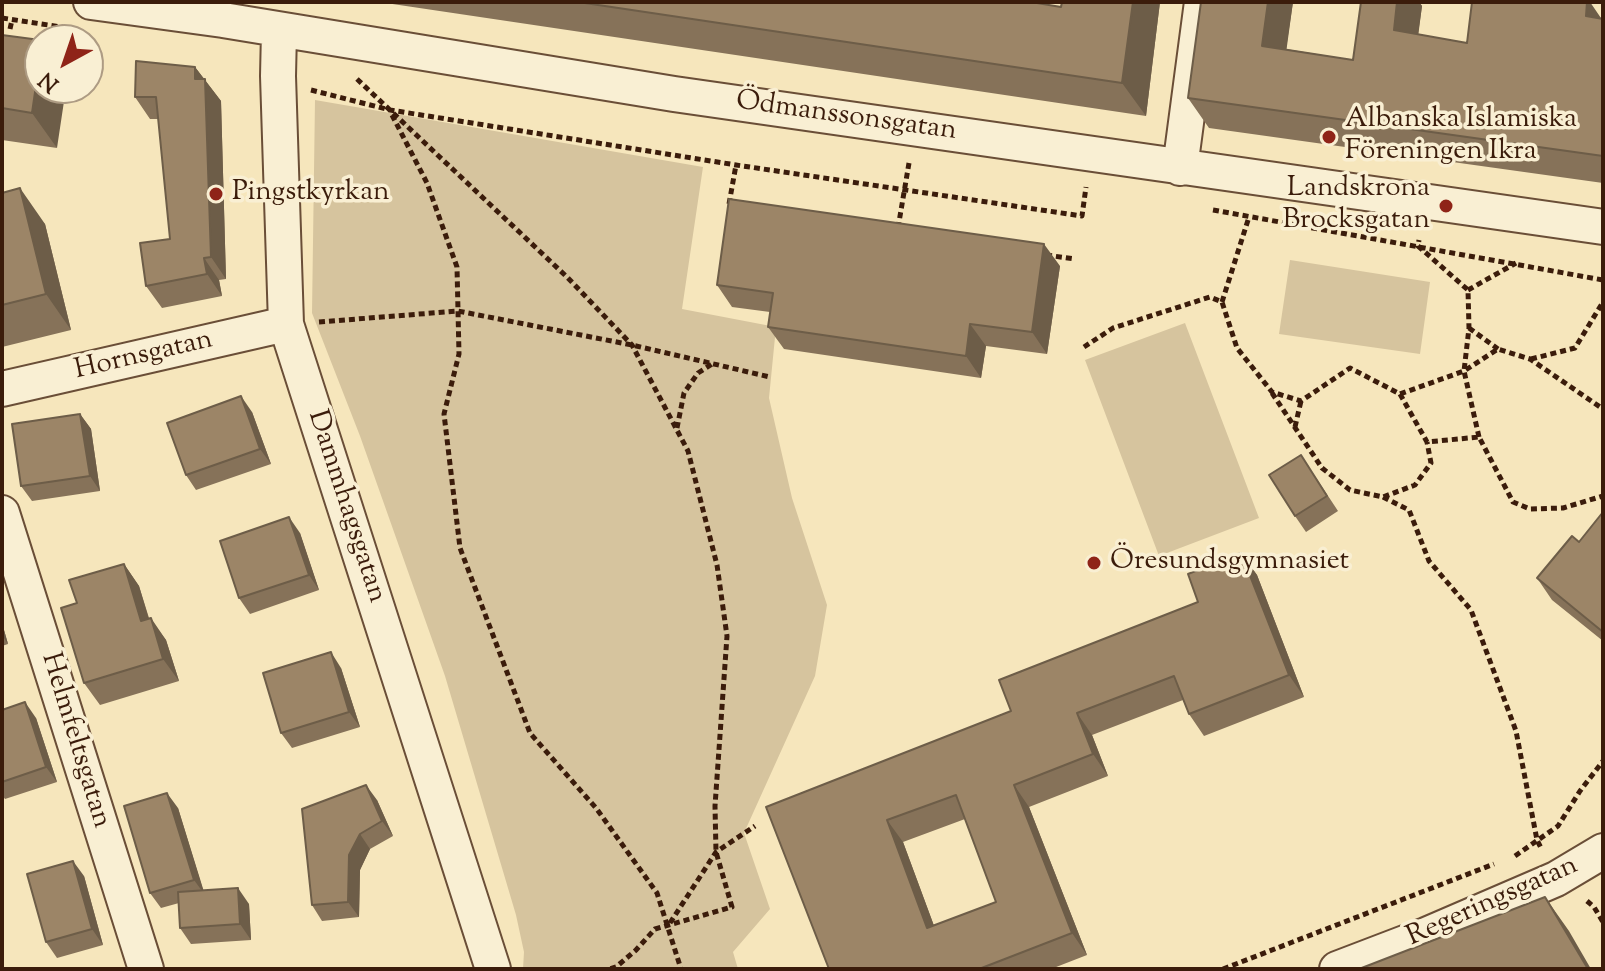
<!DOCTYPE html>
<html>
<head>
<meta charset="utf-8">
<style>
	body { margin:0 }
	#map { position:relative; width:1605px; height:971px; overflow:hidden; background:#f6e6bc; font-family:"Sorts Mill Goudy",serif }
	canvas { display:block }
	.frame { position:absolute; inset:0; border:4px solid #3b1c0b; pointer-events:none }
	.north { position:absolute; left:24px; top:24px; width:80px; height:80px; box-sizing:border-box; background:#f9efd3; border:2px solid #ad9b83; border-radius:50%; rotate:220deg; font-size:22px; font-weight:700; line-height:32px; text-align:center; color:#3b1c0b }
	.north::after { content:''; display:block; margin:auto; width:28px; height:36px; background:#8f2418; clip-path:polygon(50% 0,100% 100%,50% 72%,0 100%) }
</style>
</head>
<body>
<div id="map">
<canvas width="1605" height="971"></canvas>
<div class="frame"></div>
<div class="north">N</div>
</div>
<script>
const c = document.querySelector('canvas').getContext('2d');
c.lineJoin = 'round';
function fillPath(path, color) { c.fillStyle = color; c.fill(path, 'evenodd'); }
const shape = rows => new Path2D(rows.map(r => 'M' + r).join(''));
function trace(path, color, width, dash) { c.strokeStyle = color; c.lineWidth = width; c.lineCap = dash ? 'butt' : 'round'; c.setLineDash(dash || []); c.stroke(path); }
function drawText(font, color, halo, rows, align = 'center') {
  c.font = font + ' "Sorts Mill Goudy",serif'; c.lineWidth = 7; c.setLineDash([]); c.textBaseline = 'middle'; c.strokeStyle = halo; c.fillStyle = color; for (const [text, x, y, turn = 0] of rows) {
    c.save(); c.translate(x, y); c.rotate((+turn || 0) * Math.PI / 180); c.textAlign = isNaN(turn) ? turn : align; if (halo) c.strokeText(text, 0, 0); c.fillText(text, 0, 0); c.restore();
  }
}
fillPath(shape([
	[315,100,703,167,682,309,776,327,769,398,792,498,827,605,815,676,744,833,770,909,733,952,738,969,523,969,524,952,516,915,445,676,360,436,312,313],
	[1290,260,1430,282,1420,354,1279,334],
	[1185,323,1259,518,1159,556,1085,360]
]), '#d6c49e');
const street = shape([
	[91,2,223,20,674,94,1603,227],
	[279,31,278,76,286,324,493,969],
	[1180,168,1202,2],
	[2,389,286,324],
	[2,513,146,969],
	[1337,969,1426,935,1556,879,1603,851]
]);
trace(street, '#6a4e37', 38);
trace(shape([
	[2,18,68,28],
	[10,29,12,20],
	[357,79,567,277,632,345,688,451,717,565,727,636,715,806,716,852,732,907,655,929,636,950,616,967,609,969],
	[311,90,390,110,736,165,1082,216,1086,187],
	[392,115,427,183,457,267,459,354,444,414,460,548,530,733,596,808,657,893,681,969],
	[729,204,736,165],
	[1213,210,1603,280],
	[898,228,909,163],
	[1046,255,1075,259],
	[1468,290,1516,263],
	[1222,302,1249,217],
	[319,322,458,311,632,345,770,377],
	[1469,328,1498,349],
	[1084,347,1113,328,1210,297,1222,302,1237,348,1272,392,1301,401,1350,368,1400,394,1464,371,1469,328,1468,290,1418,246,1419,240],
	[1531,359,1575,348,1603,302],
	[1272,393,1322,468,1350,490,1383,497,1415,485,1431,463,1427,442],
	[1400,394,1427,442,1479,437,1513,502,1530,509,1563,508,1603,496],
	[1295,427,1301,401],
	[677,428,684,393,698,373,712,364],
	[1479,437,1464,371,1498,349,1530,359,1603,409],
	[1383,497,1409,510,1429,561,1471,610,1516,731,1537,840,1542,850],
	[1515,856,1558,826,1580,791,1603,761],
	[1587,901,1594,907,1603,922],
	[670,923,716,852,755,826],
	[1223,969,1494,864]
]), '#3b1c0b', 5, [6, 4]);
trace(street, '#f9efd3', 34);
fillPath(shape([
	[379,2,1031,2,1061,7,1160,2,1146,116],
	[1201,2,1293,2,1286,49,1353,60,1361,2,1419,2,1422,6,1418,34,1467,43,1603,19,1603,183,1209,128,1188,98],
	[2,35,57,148,2,140],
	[195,67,221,101,226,279,219,280,222,296,162,308,146,286,170,239,158,119,150,119,135,97],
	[2,193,45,224,71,330,2,347],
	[1060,266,1047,354,986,346,981,378,784,349,768,327,770,312,732,307,717,285],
	[252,412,271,464,196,490,186,475],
	[80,414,91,429,100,491,32,501,21,486],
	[1301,455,1338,511,1306,532,1295,516],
	[1603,512,1603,641,1552,600,1537,578,1579,542],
	[300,533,319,590,250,614,239,598],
	[1241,553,1257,575,1304,697,1204,736,1189,714,1183,700,1092,735,1108,776,1029,807,1087,955,1051,969,829,969,766,807,1011,711,1198,602],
	[965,819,996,902,934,926,903,842],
	[124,564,139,586,149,618,166,640,179,681,100,705,84,683,77,603],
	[2,623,8,644,2,646],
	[341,668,360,727,292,748,281,733],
	[2,710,36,718,57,782,5,799,2,795],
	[377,800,393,836,370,849,360,870,359,917,322,921,312,905],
	[178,808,203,890,249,904,251,940,191,944,180,928,179,903,161,908,150,893],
	[84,876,103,945,57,958,46,942]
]), '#867259');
fillPath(shape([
	[1133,2,1160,2,1146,116,1122,83],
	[1268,2,1293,2,1283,75,1262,46],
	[1397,2,1419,2,1422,6,1415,60,1394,30],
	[1587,2,1590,2,1603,21,1586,16],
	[40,58,40,88,66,88,57,148,32,113],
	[195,67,221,101,226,279,211,257,195,79],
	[20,188,45,224,71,330,46,294],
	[1044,244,1060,266,1047,354,1032,332],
	[204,258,219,280,222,296,207,274],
	[970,324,986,346,981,378,966,356],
	[241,396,252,412,271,464,260,449],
	[80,414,91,429,100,491,90,476],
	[289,517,300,533,319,590,309,575],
	[1241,553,1257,575,1304,697,1289,675],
	[124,564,139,586,156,643,141,621],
	[151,618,166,640,179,681,163,659],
	[2,623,8,644,2,635],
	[331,652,341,668,360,727,349,712],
	[25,702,36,718,57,782,46,767],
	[1077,713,1092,735,1108,776,1093,754],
	[366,785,377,800,393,836,382,821],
	[1014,785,1029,807,1087,955,1072,933],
	[167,793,178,808,205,895,194,880],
	[887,820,903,842,943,950,927,928],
	[360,834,370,849,360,870,359,917,348,902,349,855],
	[73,861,84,876,103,945,92,929],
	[238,888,249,904,251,940,240,924],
	[1545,897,1569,931,1591,969,1588,969]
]), '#6d5d48');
const building = shape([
	[578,2,1031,2,1061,7,1062,2,1133,2,1122,83,578,2],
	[1201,2,1268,2,1262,46,1353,60,1361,2,1397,2,1394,30,1467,43,1472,2,1587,2,1586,16,1603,19,1603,156,1188,98,1201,2],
	[2,35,40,40,40,58,32,113,2,108,2,35],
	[136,61,195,67,195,79,205,79,211,257,204,258,207,274,146,286,140,243,170,239,156,97,135,97,136,61],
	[20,188,46,294,2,305,2,193,20,188],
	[729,199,1044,244,1032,332,970,324,966,356,768,327,773,293,717,285,729,199],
	[241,396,260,449,186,475,167,423,241,396],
	[80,414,90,476,21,486,12,424,80,414],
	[1301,455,1327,496,1295,516,1269,475,1301,455],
	[1603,512,1603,632,1537,578,1572,536,1579,542,1603,512],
	[289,517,309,575,239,598,220,541,289,517],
	[1241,553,1289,675,1189,714,1174,676,1077,713,1093,754,1014,785,1072,933,979,969,829,969,766,807,1011,711,999,680,1198,602,1188,574,1241,553],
	[956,795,996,902,927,928,887,820,956,795],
	[124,564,141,621,151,618,163,659,84,683,61,608,77,603,69,580,124,564],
	[331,652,349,712,281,733,263,673,331,652],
	[25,702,46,767,2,782,2,710,25,702],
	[366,785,382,821,360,834,349,855,348,902,312,905,302,809,366,785],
	[167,793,194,880,150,893,124,806,167,793],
	[73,861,92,929,46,942,27,874,73,861],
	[238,888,240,924,180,928,178,892,238,888],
	[1545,897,1588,969,1359,969,1545,897]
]);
fillPath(building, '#9c8567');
trace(building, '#6d5d48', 2);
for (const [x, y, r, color] of [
	[1329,137,8,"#8f2418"],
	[216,194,8,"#8f2418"],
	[1446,206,8,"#8f2418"],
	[1094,563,8,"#8f2418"]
]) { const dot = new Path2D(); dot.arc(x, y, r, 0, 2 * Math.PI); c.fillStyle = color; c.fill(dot); trace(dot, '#f9efd3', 3); }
drawText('28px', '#3b1c0b', '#f9efd3', [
	["Ödmanssonsgatan",846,118,8],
	["Hornsgatan",144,357,-13],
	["Dammhagsgatan",345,507,72],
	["Helmfeltsgatan",74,741,73],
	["Regeringsgatan",1493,903,-24]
]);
drawText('28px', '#3b1c0b', '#f9efd3', [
	["Albanska Islamiska",1345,121],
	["Föreningen Ikra",1345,153],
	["Landskrona",1430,190,"right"],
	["Brocksgatan",1430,222,"right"],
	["Pingstkyrkan",232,194],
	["Öresundsgymnasiet",1110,563]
], 'left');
</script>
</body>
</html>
